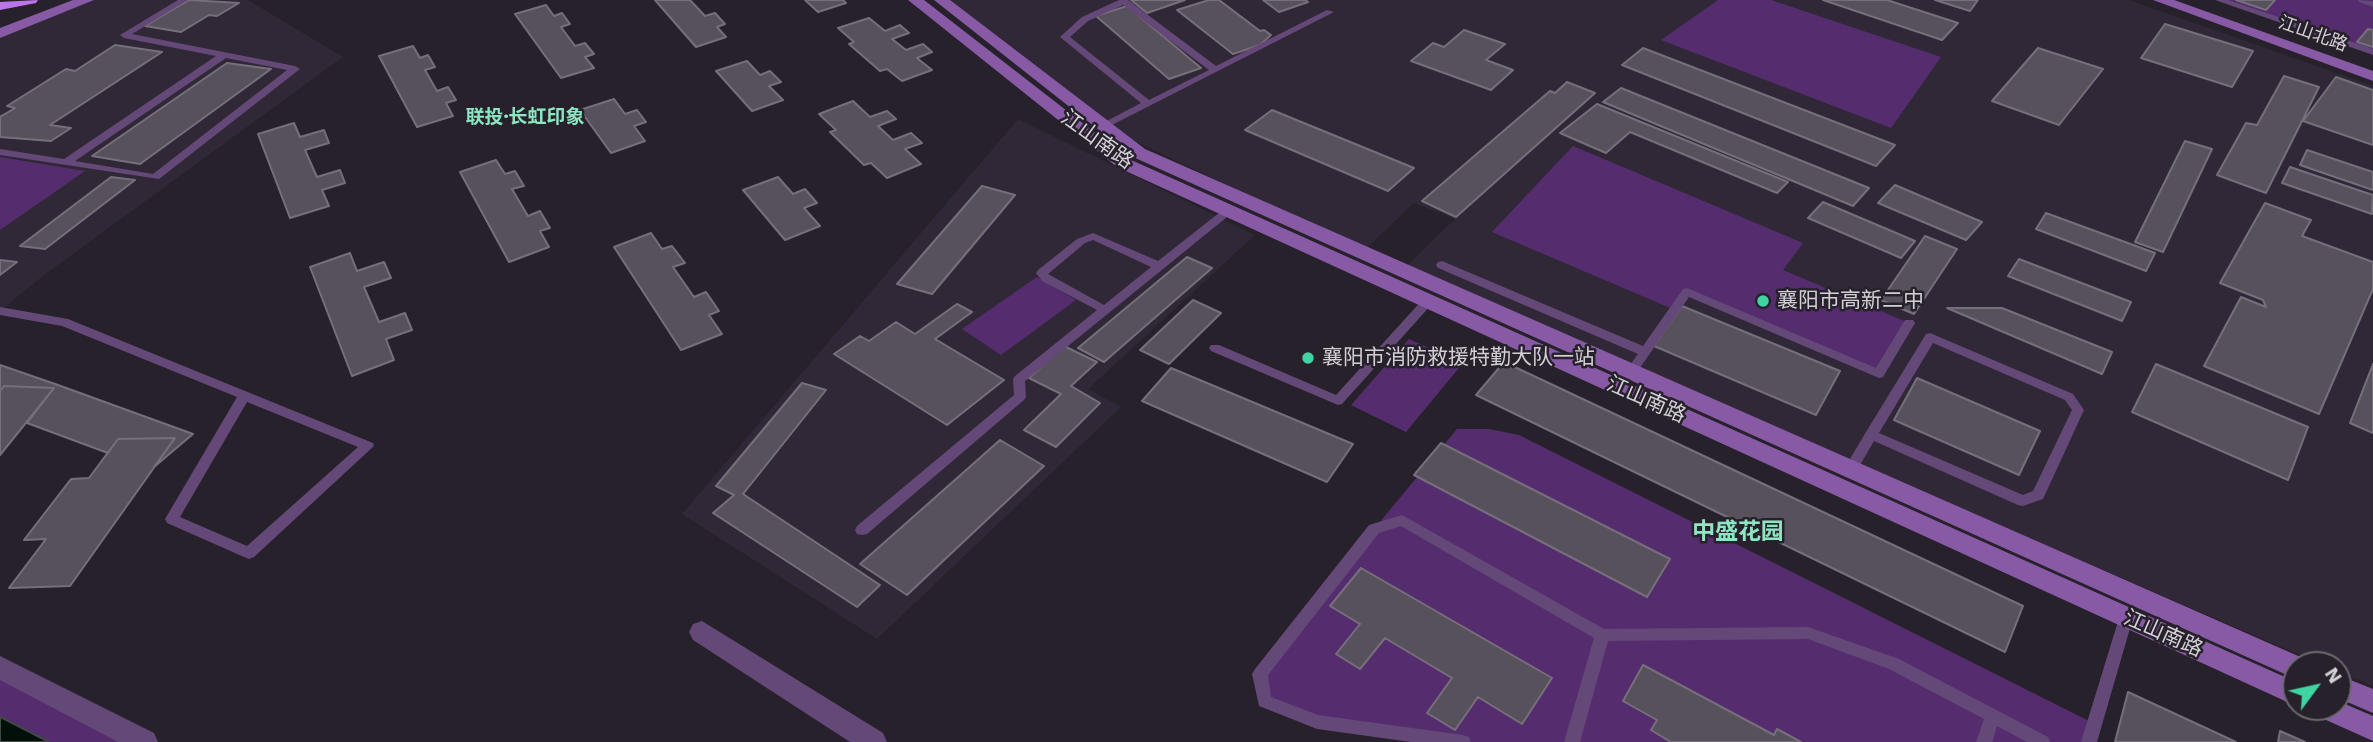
<!DOCTYPE html>
<html>
<head>
<meta charset="utf-8">
<style>
	body { margin:0 }
	#map { position:relative; width:2373px; height:742px; overflow:hidden; background:#27212b; font-family:"Work Sans",sans-serif }
	canvas { display:block }
	.north { position:absolute; left:2282px; top:651px; width:70px; height:70px; box-sizing:border-box; background:#27212b; border:2px solid #6c676f; border-radius:50%; rotate:57deg; font-size:19px; font-weight:700; line-height:28px; text-align:center; color:#d3cfd6 }
	.north::after { content:''; display:block; margin:auto; width:24px; height:32px; background:#40d4a2; clip-path:polygon(50% 0,100% 100%,50% 72%,0 100%) }
</style>
</head>
<body>
<div id="map">
<canvas width="2373" height="742"></canvas>
<div class="north">N</div>
</div>
<script>
const c = document.querySelector('canvas').getContext('2d');
c.lineJoin = 'round';
function fillPath(path, color) { c.fillStyle = color; c.fill(path, 'evenodd'); }
const shape = rows => new Path2D(rows.map(r => 'M' + r).join(''));
function trace(path, color, width, dash) { c.strokeStyle = color; c.lineWidth = width; c.lineCap = dash ? 'butt' : 'round'; c.setLineDash(dash || []); c.stroke(path); }
function drawText(font, color, halo, rows, align = 'center') {
  c.font = font + ' "Work Sans","Noto Sans SC",sans-serif'; c.lineWidth = 5; c.setLineDash([]); c.textBaseline = 'middle'; c.strokeStyle = halo; c.fillStyle = color; for (const [text, x, y, turn = 0] of rows) {
    c.save(); c.translate(x, y); c.rotate((+turn || 0) * Math.PI / 180); c.textAlign = isNaN(turn) ? turn : align; if (halo) c.strokeText(text, 0, 0); c.fillText(text, 0, 0); c.restore();
  }
}
fillPath(shape([
	[87,0,248,0,343,57,44,275,0,311,0,33],
	[945,0,2129,0,2373,86,2373,686,2338,671,2338,665,2323,665,1404,268,1455,219,1414,203,1365,250,1126,137],
	[1018,119,1255,235,1088,389,1121,407,877,639,682,514]
]), '#302837');
fillPath(shape([
	[1718,0,1771,0,1941,57,1891,128,1661,40],
	[2219,0,2373,0,2373,52],
	[1573,146,1803,243,1783,270,1909,323,1879,374,1687,292,1675,310,1492,232],
	[0,157,85,171,0,230],
	[1037,277,1076,300,1001,355,962,329],
	[1409,339,1463,363,1406,432,1351,405],
	[1457,429,1489,429,1519,435,2095,724,2089,742,1463,742,1317,722,1264,701,1260,674,1374,529],
	[0,667,144,742,0,742]
]), '#552d6f');
const water = shape([
	[0,717,49,742,0,742,0,717]
]);
fillPath(water, '#030f09');
trace(water, '#414946', 2);
const building = shape([
	[189,0,239,3,217,16,209,15,181,32,145,26,189,0],
	[655,0,690,0,705,16,715,13,725,24,717,27,726,37,696,47,655,0],
	[805,0,843,0,846,3,818,12,805,0],
	[1131,0,1185,0,1147,13,1131,0],
	[1209,0,1219,0,1260,31,1264,30,1271,35,1260,45,1233,54,1177,10,1209,0],
	[1263,0,1305,0,1308,2,1279,12,1263,0],
	[1823,0,1887,0,1958,23,1942,40,1823,0],
	[1935,0,1978,0,1970,11,1935,0],
	[2236,0,2275,0,2266,10,2236,0],
	[546,5,554,16,562,13,570,24,561,27,575,46,585,43,594,54,585,57,594,68,561,78,515,14,546,5],
	[1127,6,1201,68,1169,79,1096,16,1127,6],
	[869,18,885,31,900,25,909,33,892,39,906,50,923,44,932,52,917,58,932,70,902,81,887,69,880,71,849,44,854,42,838,28,869,18],
	[2165,24,2253,51,2232,87,2141,58,2165,24],
	[2368,29,2373,30,2373,47,2357,42,2368,29],
	[1464,30,1505,44,1486,60,1513,70,1491,90,1411,61,1433,43,1444,47,1464,30],
	[115,45,162,52,50,125,71,128,51,141,0,137,0,117,15,108,7,106,66,69,75,71,115,45],
	[413,46,420,58,428,55,435,67,425,70,437,91,448,87,456,100,446,103,453,116,417,127,379,56,413,46],
	[1643,48,1895,145,1876,166,1622,65,1643,48],
	[2038,48,2103,69,2059,125,1992,101,2038,48],
	[747,61,760,75,770,71,781,82,769,86,783,100,752,111,716,71,747,61],
	[227,63,271,69,140,164,92,156,227,63],
	[2284,76,2319,87,2266,193,2217,175,2246,123,2257,125,2284,76],
	[2336,77,2373,90,2373,145,2303,121,2336,77],
	[1567,82,1595,93,1456,217,1422,201,1550,91,1555,93,1567,82],
	[1621,88,1869,188,1853,206,1603,102,1621,88],
	[614,99,625,114,637,110,646,122,634,126,645,141,611,153,580,110,614,99],
	[853,101,870,117,887,111,896,119,878,126,893,140,911,133,922,143,905,149,921,164,887,178,871,163,864,165,830,132,836,130,819,114,853,101],
	[1597,104,1788,182,1777,193,1630,132,1606,153,1560,133,1597,104],
	[1272,110,1414,168,1388,191,1245,130,1272,110],
	[294,123,300,137,324,130,329,143,305,150,317,177,340,170,345,183,322,190,329,206,290,218,258,134,294,123],
	[2185,141,2212,149,2163,252,2135,242,2185,141],
	[2307,150,2373,172,2373,190,2300,165,2307,150],
	[496,160,505,174,515,171,524,186,512,189,528,216,540,211,550,228,540,231,549,247,509,262,460,172,496,160],
	[2290,167,2373,195,2372,214,2282,183,2290,167],
	[111,177,135,180,45,249,20,246,111,177],
	[778,177,793,194,805,189,817,203,804,208,820,226,785,240,743,190,778,177],
	[1895,185,1982,222,1966,240,1878,203,1895,185],
	[982,186,1015,195,932,294,897,284,982,186],
	[1823,202,1915,241,1901,258,1808,218,1823,202],
	[2265,203,2311,220,2302,236,2373,262,2373,289,2319,414,2204,366,2241,297,2266,307,2263,300,2220,283,2265,203],
	[2046,213,2155,253,2146,271,2036,229,2046,213],
	[651,233,662,249,672,246,685,263,673,267,694,297,706,292,719,311,709,315,722,334,681,350,614,247,651,233],
	[1925,236,1957,249,1914,314,1881,300,1925,236],
	[350,253,357,271,384,262,391,278,364,287,379,322,405,313,412,330,386,339,394,360,352,376,310,267,350,253],
	[1187,257,1212,268,1104,362,1078,348,1187,257],
	[2019,259,2131,302,2122,321,2008,276,2019,259],
	[0,260,17,262,0,275,0,260],
	[1193,300,1221,313,1169,364,1140,350,1193,300],
	[957,304,972,312,935,339,1004,380,947,425,834,354,860,336,869,341,896,322,915,334,957,304],
	[1682,306,1840,371,1816,415,1654,346,1682,306],
	[1947,308,2002,308,2112,352,2102,374,1947,308],
	[1064,346,1097,362,1071,386,1100,403,1056,447,1024,430,1061,394,1029,378,1064,346],
	[1504,362,2023,606,2005,652,1476,395,1504,362],
	[2156,364,2308,427,2288,480,2132,412,2156,364],
	[2373,364,2373,433,2350,423,2373,364],
	[0,365,58,385,193,434,154,467,175,438,118,439,108,453,27,423,54,388,4,386,0,391,0,365],
	[1171,368,1353,444,1327,482,1142,401,1171,368],
	[1917,378,2040,431,2019,475,1894,420,1917,378],
	[802,383,826,390,743,494,880,585,857,607,713,513,734,495,716,486,802,383],
	[4,386,54,388,0,455,0,391,4,386],
	[175,438,70,586,9,588,46,539,24,540,71,479,89,478,118,439,175,438],
	[1000,440,1044,466,907,595,860,564,1000,440],
	[1441,443,1670,559,1647,597,1414,475,1441,443],
	[1361,568,1552,678,1522,724,1478,697,1455,730,1427,713,1452,678,1385,638,1360,669,1336,654,1360,624,1330,606,1361,568],
	[1643,665,1774,735,1777,729,1801,742,1671,742,1651,730,1657,720,1623,701,1643,665],
	[2128,692,2236,742,2115,742,2128,692],
	[2280,731,2305,742,2278,742,2280,731]
]);
fillPath(building, '#57515c');
trace(building, '#766f7b', 2);
fillPath(shape([
	[178,0,188,0,132,34,295,66,300,69,159,179,0,155,0,149,64,159,216,56,124,38,120,35,178,0],
	[226,58,287,70,153,174,75,161,226,58],
	[1119,0,1128,0,1216,66,1327,10,1334,12,1104,129,1099,126,1101,124,1141,103,1060,37,1082,17,1119,0],
	[1123,5,1209,70,1149,100,1070,37,1088,21,1123,5],
	[2215,0,2228,0,2373,49,2373,55,2215,0],
	[2358,0,2373,1,2373,7,2359,2,2358,0],
	[1228,208,1232,209,1233,211,1232,213,1025,381,1026,397,1024,400,867,534,862,535,857,534,855,530,857,526,1014,395,1013,379,1015,376,1097,310,1042,281,1036,273,1038,270,1077,239,1093,233,1158,261,1224,209,1228,208],
	[1093,240,1151,267,1104,305,1048,274,1085,243,1093,240],
	[1442,261,1643,346,1683,289,1687,288,1876,368,1905,320,1913,320,1915,323,1883,377,1879,378,1689,297,1635,375,1631,376,1625,372,1638,354,1438,268,1436,265,1438,262,1442,261],
	[1428,297,1432,298,1434,301,1432,304,1342,404,1338,405,1211,351,1209,348,1211,345,1219,345,1336,395,1424,298,1428,297],
	[0,307,68,319,373,443,374,446,254,557,249,559,244,557,167,523,165,519,237,397,62,326,0,315,0,307],
	[247,402,358,447,247,546,180,517,247,402],
	[1930,333,2073,394,2082,407,2084,410,2043,499,2023,506,2018,505,1874,441,1856,472,1846,472,1844,469,1866,432,1926,334,1930,333],
	[1933,343,2065,400,2072,410,2033,491,2023,495,1879,433,1933,343],
	[1402,515,1604,629,1808,627,1899,659,2048,737,2050,742,2027,742,1997,726,1992,742,1976,742,1984,719,1889,669,1808,639,1608,641,1580,742,1564,742,1594,638,1401,526,1379,533,1268,675,1271,697,1318,715,1463,735,1469,737,1471,742,1411,742,1317,729,1259,706,1252,674,1255,669,1369,525,1402,515],
	[2126,612,2131,614,2133,618,2097,742,2081,742,2119,618,2121,614,2126,612]
]), '#644877');
fillPath(shape([
	[702,621,883,733,887,742,850,742,693,640,689,632,693,624,702,621],
	[0,656,154,733,158,742,118,742,0,680,0,656]
]), '#644877');
fillPath(shape([
	[73,0,94,0,0,38,0,28,73,0],
	[908,0,924,0,1129,159,2296,682,2296,706,1117,167,908,0],
	[934,0,950,0,1145,149,2305,659,2308,665,2296,665,2296,678,2287,675,1133,157,934,0],
	[2153,0,2174,0,2373,71,2373,81,2153,0],
	[2338,675,2373,689,2373,713,2338,698,2338,675],
	[2338,701,2373,716,2373,741,2315,715,2311,707,2338,707,2338,701]
]), '#885aa6');
fillPath(shape([
	[38,0,36,3,0,10,0,2,38,0]
]), '#bc74eb');
for (const [x, y, r, color] of [
	[1763,301,7,"#40d4a2"],
	[1308,358,7,"#40d4a2"]
]) { const dot = new Path2D(); dot.arc(x, y, r, 0, 2 * Math.PI); c.fillStyle = color; c.fill(dot); trace(dot, '#27212b', 2.5); }
drawText('18px', '#d3cfd6', '#27212b', [
	["江山北路",2313,34,20]
]);
drawText('bold 19px', '#8ee5c1', '#27212b', [
	["联投·长虹印象",525,117]
]);
drawText('21px', '#d3cfd6', '#27212b', [
	["江山南路",1097,140,36],
	["江山南路",1646,400,24],
	["江山南路",2163,634,24]
]);
drawText('21px', '#d3cfd6', '#27212b', [
	["襄阳市高新二中",1777,301],
	["襄阳市消防救援特勤大队一站",1322,358]
], 'left');
drawText('bold 23px', '#8ee5c1', '#27212b', [
	["中盛花园",1738,532]
]);
</script>
</body>
</html>
